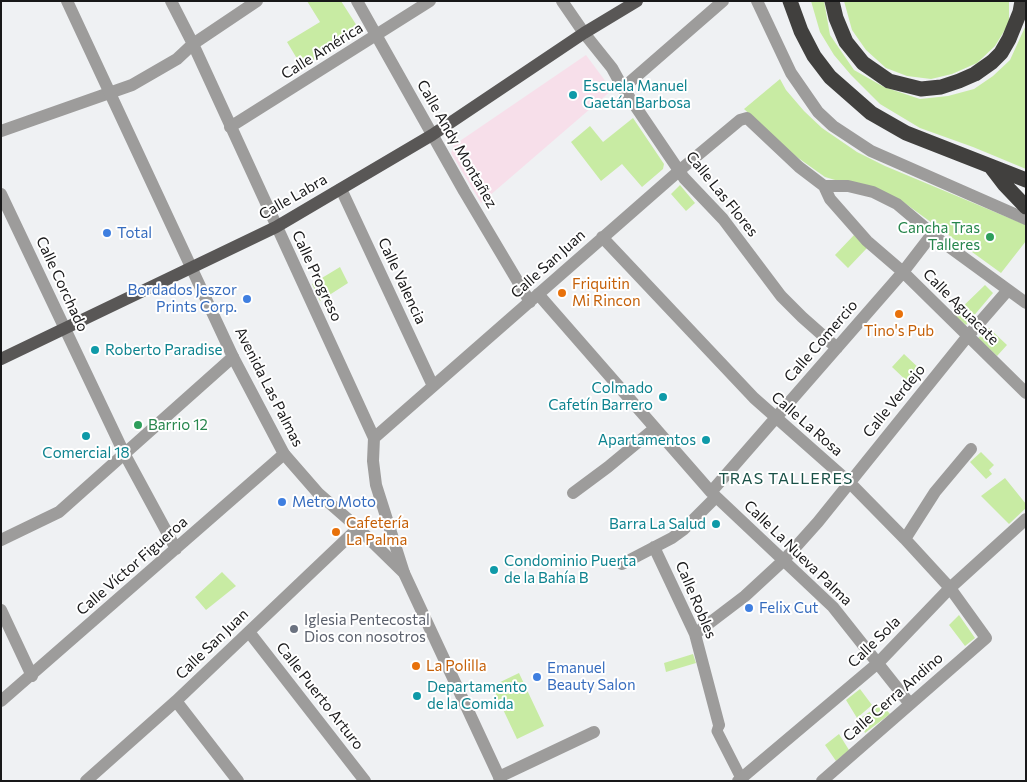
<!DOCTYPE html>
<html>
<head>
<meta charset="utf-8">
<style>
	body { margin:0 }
	#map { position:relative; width:1027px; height:782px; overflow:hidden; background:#eff1f3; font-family:Commissioner,sans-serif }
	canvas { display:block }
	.frame { position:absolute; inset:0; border:2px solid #181819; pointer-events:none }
</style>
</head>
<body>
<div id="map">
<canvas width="1027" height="782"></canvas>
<div class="frame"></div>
</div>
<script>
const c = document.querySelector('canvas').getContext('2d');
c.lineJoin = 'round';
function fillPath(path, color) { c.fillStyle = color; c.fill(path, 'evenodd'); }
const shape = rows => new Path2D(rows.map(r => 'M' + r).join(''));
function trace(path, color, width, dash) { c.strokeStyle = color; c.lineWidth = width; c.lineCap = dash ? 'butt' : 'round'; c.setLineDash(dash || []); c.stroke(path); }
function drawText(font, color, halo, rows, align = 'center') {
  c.font = font + ' Commissioner,sans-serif'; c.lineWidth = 4; c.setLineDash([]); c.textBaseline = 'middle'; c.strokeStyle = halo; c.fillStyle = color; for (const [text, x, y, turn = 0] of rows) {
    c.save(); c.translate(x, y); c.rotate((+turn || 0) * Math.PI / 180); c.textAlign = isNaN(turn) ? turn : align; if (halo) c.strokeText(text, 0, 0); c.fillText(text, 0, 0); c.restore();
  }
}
fillPath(shape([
	[586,55,612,90,481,203,451,153,454,145]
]), '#f7dfea');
fillPath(shape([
	[307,1,341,1,357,26,333,41,336,47,302,67,287,42,320,22],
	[811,1,824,1,830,35,854,70,884,87,920,99,948,96,974,89,993,76,1010,60,1026,25,1026,169,973,147,920,128,880,104,851,75,834,55,820,32],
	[844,1,1009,1,1009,23,995,46,977,63,952,74,931,79,907,76,886,68,866,50,852,30],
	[780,79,786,90,804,111,822,128,857,152,885,166,1026,225,1026,241,1001,273,899,199,825,177,794,155,744,109],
	[633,118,664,164,663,169,642,187,622,164,601,181,571,142,590,126,603,142],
	[680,185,695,203,686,211,671,194],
	[854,235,867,248,848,268,835,255],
	[340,267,348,283,320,301,312,284],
	[985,285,993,293,966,325,954,315],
	[989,328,1007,345,997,356,978,338],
	[904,354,923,372,911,385,892,367],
	[981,452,994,465,989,470,992,474,986,479,970,462],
	[1005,478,1026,504,1026,508,1009,524,981,496],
	[222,572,236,586,206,610,195,597],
	[959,615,975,638,965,646,949,625],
	[693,654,696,663,666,672,664,663],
	[519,673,544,726,517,739,492,686],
	[860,689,872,705,857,718,846,700],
	[881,704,890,714,865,733,859,719],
	[839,734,849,750,836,761,825,745]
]), '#c8eba3');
trace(shape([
	[719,725,717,731,741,778]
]), '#9d9c9b', 11);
trace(shape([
	[171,1,193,44,374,438,373,461,376,485,404,573],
	[357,1,464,191,530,302],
	[562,1,584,33,612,68,623,88,684,178,723,219,781,296,802,317,837,348],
	[757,1,791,73,818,112,833,126,871,151,1026,219],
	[623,88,723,1],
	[230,127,430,1],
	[1,131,132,85,177,59,193,44,257,1],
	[824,186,848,186,873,192,897,204,941,241,1026,303],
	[341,189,433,386],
	[1,194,124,453,176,549],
	[602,237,754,398,849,482,905,539,950,588,986,638,822,781],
	[538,294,711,492,833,607,910,704],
	[374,438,680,170,740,120,747,118,799,167,824,186,830,199,867,241,903,272,1026,393],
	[711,492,903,272,933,233],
	[573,493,608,467,655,428],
	[905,539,935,492,971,449],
	[1,540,59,512,233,357],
	[654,547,695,634,719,725],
	[622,564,672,538,683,530,716,497],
	[1,610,32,676],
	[249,632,365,781],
	[695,634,745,596,784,560,818,522,967,337,1008,290],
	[1,701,284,454],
	[176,701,238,781],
	[499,777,594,732],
	[86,781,176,701,358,528],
	[738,781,878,663,950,588,1026,519]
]), '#9d9c9b', 12);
trace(shape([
	[67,1,233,357,284,454,318,493,358,528,404,573,501,781]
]), '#9d9c9b', 12);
trace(shape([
	[1,359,276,227,432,135,584,33,637,1]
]), '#595756', 12);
trace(shape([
	[790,1,801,31,814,56,830,77,871,113,906,133,1026,180],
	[832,1,836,18,846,42,863,63,889,81,921,89,941,87,959,81,975,74,992,62,1001,53,1009,39,1020,12,1022,1],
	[991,167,1004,184,1026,207]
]), '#41403e', 15);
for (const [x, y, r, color] of [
	[573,95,5,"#0f9aa8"],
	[107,233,5,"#3f7fe0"],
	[990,237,5,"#2e9e5b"],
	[562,293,5,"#e8710a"],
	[247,299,5,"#3f7fe0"],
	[899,314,5,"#e8710a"],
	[95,350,5,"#0f9aa8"],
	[663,397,5,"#0f9aa8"],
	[138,425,5,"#2e9e5b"],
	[86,436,5,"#0f9aa8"],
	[706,440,5,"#0f9aa8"],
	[282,502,5,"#3f7fe0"],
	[716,524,5,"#0f9aa8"],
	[336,532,5,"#e8710a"],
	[494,570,5,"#0f9aa8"],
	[749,608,5,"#3f7fe0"],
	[294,629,5,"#6b7280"],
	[416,666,5,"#e8710a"],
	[537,677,5,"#3f7fe0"],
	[417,696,5,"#0f9aa8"]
]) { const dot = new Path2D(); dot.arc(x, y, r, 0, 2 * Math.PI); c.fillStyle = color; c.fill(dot); trace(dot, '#fff', 2); }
drawText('15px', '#181819', '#fff', [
	["Calle América",322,51,-32],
	["Calle Andy Montañez",457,144,60],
	["Calle Las Flores",722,194,51],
	["Calle Labra",293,197,-30],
	["Calle San Juan",548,264,-42],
	["Calle Progreso",317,276,65],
	["Calle Valencia",402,281,65],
	["Calle Corchado",62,284,65],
	["Calle Aguacate",961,307,45],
	["Calle Comercio",821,341,-49],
	["Avenida Las Palmas",269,387,63],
	["Calle Verdejo",894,401,-51],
	["Calle La Rosa",807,424,41],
	["Calle La Nueva Palma",798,553,44],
	["Calle Víctor Figueroa",132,566,-41],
	["Calle Robles",696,600,67],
	["Calle Sola",874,642,-44],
	["Calle San Juan",212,644,-44],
	["Calle Puerto Arturo",320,696,52],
	["Calle Cerra Andino",893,697,-41]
]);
drawText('15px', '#0d838f', '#fff', [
	["Escuela Manuel",583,86],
	["Gaetán Barbosa",583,103],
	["Roberto Paradise",105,350],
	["Colmado",653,388,"right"],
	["Cafetín Barrero",653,405,"right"],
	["Apartamentos",696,440,"right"],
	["Comercial 18",86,453,"center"],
	["Barra La Salud",706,524,"right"],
	["Condominio Puerta",504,561],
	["de la Bahía B",504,578],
	["Departamento",427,687],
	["de la Comida",427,704]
], 'left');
drawText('15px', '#27864d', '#fff', [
	["Cancha Tras",980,228],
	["Talleres",980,245],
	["Barrio 12",148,425,"left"]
], 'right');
drawText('15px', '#366cbe', '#fff', [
	["Total",117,233],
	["Bordados Jeszor",237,290,"right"],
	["Prints Corp.",237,307,"right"],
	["Metro Moto",292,502],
	["Felix Cut",759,608],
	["Emanuel",547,668],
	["Beauty Salon",547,685]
], 'left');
drawText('15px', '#c56008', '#fff', [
	["Friquitin",572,284],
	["Mi Rincon",572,301],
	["Tino's Pub",899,331,"center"],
	["Cafetería",346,523],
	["La Palma",346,540],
	["La Polilla",426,666]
], 'left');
drawText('15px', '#5b616d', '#fff', [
	["Iglesia Pentecostal",304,620],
	["Dios con nosotros",304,637]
], 'left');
c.letterSpacing = '1px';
drawText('16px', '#1a5147', '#fff', [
	["TRAS TALLERES",786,479]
]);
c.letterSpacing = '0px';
</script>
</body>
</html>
